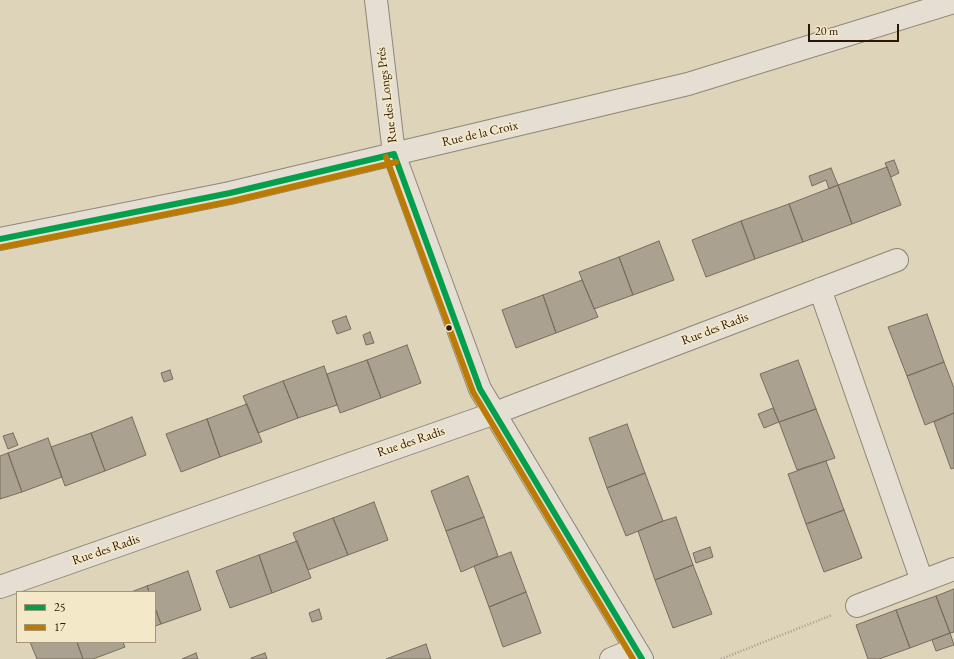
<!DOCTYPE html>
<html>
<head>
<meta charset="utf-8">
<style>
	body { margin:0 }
	#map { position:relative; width:954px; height:659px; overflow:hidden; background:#ddd4ba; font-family:"EB Garamond",serif }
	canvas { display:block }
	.legend { position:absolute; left:16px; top:591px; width:140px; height:52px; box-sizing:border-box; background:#f3e8c8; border:1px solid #a5947a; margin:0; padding:5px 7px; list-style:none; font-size:12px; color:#2f1506 }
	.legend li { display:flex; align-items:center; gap:8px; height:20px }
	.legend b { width:20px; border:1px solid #a5947a }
	.scale { position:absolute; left:808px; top:24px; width:91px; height:18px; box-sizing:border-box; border:2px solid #2f1506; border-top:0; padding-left:5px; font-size:12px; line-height:14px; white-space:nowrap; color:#2f1506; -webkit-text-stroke:3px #f3e8c8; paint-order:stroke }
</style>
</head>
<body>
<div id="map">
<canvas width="954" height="659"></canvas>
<ul class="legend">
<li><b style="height:5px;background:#029f4d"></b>25</li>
<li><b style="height:5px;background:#bb7a02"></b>17</li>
</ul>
<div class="scale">20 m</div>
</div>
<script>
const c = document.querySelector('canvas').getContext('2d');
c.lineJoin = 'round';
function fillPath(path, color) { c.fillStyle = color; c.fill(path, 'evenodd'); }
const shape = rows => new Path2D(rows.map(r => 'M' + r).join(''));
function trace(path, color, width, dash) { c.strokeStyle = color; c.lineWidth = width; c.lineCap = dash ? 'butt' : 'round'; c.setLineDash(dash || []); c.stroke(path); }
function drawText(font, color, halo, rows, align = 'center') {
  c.font = font + ' "EB Garamond",serif'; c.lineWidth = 3.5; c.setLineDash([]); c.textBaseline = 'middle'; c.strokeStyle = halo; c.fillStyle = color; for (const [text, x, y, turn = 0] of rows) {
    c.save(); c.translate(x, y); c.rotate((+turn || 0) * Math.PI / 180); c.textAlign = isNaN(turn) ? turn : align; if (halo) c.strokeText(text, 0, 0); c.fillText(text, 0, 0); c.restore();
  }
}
const building = shape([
	[894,160,899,173,891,177,885,163,894,160],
	[887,167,901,205,852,224,838,185,887,167],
	[831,168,838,185,829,189,826,180,812,186,809,176,831,168],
	[838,185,852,224,803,242,789,204,838,185],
	[789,204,803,242,755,259,741,221,789,204],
	[741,221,755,259,706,277,692,240,741,221],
	[659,241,674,280,633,295,619,257,659,241],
	[619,257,633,295,594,309,579,272,619,257],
	[582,280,598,317,556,333,543,295,582,280],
	[543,295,556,333,516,348,502,310,543,295],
	[927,314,944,362,907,376,888,327,927,314],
	[346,316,351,329,337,334,332,321,346,316],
	[370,332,374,343,366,345,363,335,370,332],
	[407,345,421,383,381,398,367,360,407,345],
	[367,360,381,398,340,413,327,374,367,360],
	[798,360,816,409,779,422,760,374,798,360],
	[944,362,954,388,954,413,925,425,907,376,944,362],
	[324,366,337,405,298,418,283,381,324,366],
	[170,370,173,379,164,382,161,373,170,370],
	[283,381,298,418,258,433,243,396,283,381],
	[247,404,262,442,220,457,207,419,247,404],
	[773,408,779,422,764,428,758,414,773,408],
	[816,409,835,458,797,470,779,422,816,409],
	[954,413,954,468,951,469,934,422,954,413],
	[132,417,146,455,105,471,91,433,132,417],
	[207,419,220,457,181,472,166,434,207,419],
	[627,424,645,473,607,488,589,438,627,424],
	[13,433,18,445,8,449,3,436,13,433],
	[91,433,105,471,65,486,51,447,91,433],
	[48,438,62,477,22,492,8,453,48,438],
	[8,453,22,492,0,499,0,456,8,453],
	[826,461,844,510,806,524,788,474,826,461],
	[645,473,663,521,626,536,607,488,645,473],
	[468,476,484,517,446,531,431,491,468,476],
	[374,502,388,540,348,555,333,518,374,502],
	[844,510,862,558,824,572,806,524,844,510],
	[484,517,498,556,461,572,446,531,484,517],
	[676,517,693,565,655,580,638,531,663,521,676,517],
	[333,518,348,555,308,570,293,533,333,518],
	[297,541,311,578,272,593,259,555,297,541],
	[710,547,713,557,696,563,693,553,710,547],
	[511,552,526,592,489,607,474,566,511,552],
	[259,555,272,593,230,608,216,571,259,555],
	[693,565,712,614,673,628,655,580,693,565],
	[188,571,201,610,161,624,155,608,155,592,149,592,147,586,188,571],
	[147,586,149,592,131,592,147,586],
	[954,589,954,632,950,633,936,596,954,589],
	[526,592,541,633,503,647,489,607,526,592],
	[936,596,950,633,910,648,896,610,936,596],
	[155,608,161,624,155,626,155,608],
	[319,609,322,619,312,622,309,613,319,609],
	[896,610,910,648,879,659,868,659,856,625,896,610],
	[950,633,954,645,936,651,932,640,950,633],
	[30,642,77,642,83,659,37,659,30,642],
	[77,642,123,642,125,647,93,659,83,659,77,642],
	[426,644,431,659,386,659,426,644],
	[196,653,198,659,182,659,196,653],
	[265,653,267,659,251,659,251,658,265,653]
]);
fillPath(building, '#aaa190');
trace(building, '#766d5e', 1);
const minor = shape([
	[376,0,394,154,480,389,642,659],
	[0,239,230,193,688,84,954,2],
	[820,289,922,581],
	[0,587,495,413,897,260],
	[857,606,954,569],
	[611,659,635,649]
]);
trace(minor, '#8f8676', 24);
trace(shape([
	[721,659,832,615]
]), '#a29b90', 2.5, [1, 2]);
trace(minor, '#e4dfd2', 22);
trace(shape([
	[394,154,480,389,642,659],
	[0,239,230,193,394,154]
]), '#029f4d', 6);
trace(shape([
	[386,157,473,392,633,659],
	[2,247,232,201,396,162]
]), '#bb7a02', 6);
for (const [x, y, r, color] of [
	[449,328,3.5,"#2f1506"]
]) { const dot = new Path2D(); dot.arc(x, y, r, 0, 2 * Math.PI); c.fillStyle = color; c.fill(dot); trace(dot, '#f3e8c8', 1.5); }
drawText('13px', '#2f1506', '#f3e8c8', [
	["Rue des Longs Prés",387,95,-97],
	["Rue de la Croix",480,134,-13],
	["Rue des Radis",715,329,-21],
	["Rue des Radis",411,442,-19],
	["Rue des Radis",106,550,-19]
]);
</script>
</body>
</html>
